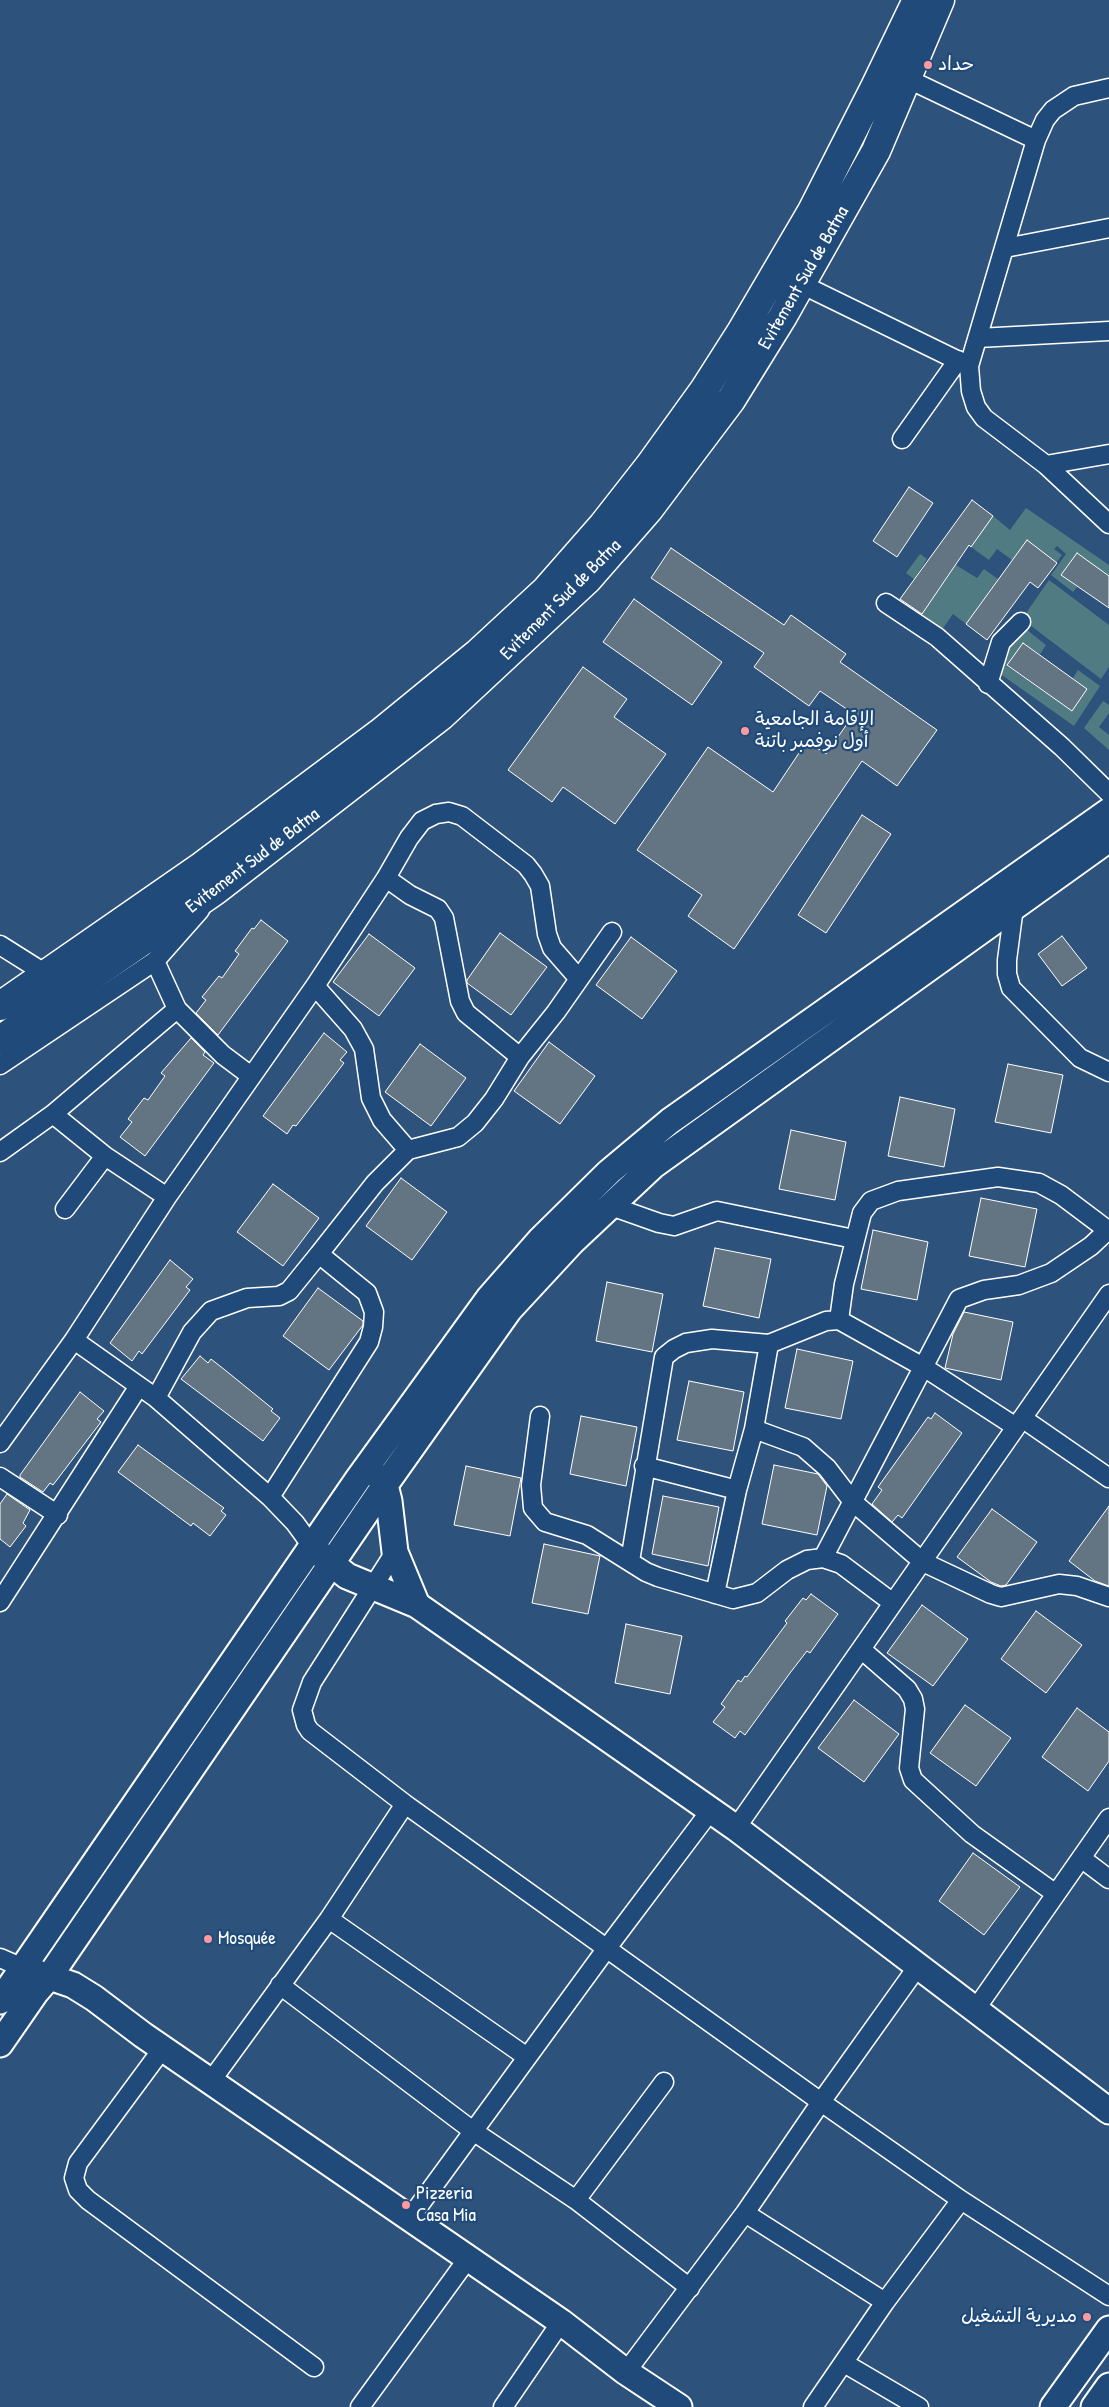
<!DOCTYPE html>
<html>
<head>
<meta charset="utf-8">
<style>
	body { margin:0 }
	canvas { display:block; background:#2d527c }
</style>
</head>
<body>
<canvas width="1109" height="2407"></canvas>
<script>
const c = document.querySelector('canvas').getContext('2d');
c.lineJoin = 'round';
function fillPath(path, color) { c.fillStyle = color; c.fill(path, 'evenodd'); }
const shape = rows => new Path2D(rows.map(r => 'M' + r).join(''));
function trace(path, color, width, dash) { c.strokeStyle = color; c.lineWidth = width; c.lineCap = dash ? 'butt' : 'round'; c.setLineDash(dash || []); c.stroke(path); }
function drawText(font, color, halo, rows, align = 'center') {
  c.font = font + ' "Patrick Hand","Playpen Sans Arabic",sans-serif'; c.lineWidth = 4.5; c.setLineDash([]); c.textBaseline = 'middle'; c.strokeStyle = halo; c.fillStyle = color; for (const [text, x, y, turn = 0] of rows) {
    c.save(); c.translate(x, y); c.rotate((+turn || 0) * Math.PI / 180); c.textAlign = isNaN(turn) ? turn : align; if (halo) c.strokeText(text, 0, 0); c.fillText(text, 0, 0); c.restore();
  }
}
fillPath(shape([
	[1026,508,1109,565,1109,576,1077,553,1061,575,1077,587,1073,592,1051,575,1066,554,1057,546,1054,549,1062,555,1048,574,1048,557,1027,540,1012,560,997,549,989,560,971,547,993,516,1010,530],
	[920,554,927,559,914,579,906,573],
	[956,565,977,578,984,569,998,579,966,624,953,614,941,631,919,618],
	[1049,580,1109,625,1109,667,1101,679,1022,619],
	[1022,626,1046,645,1040,654,1023,643,1007,666,1072,711,1087,689,1073,678,1078,670,1100,686,1074,726,999,673,1006,647],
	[1103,701,1109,705,1109,713,1099,727,1109,735,1109,750,1084,728]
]), '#517b82');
const building = shape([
	[909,487,933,503,897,557,873,541,909,487],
	[972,500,993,516,971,547,969,545,922,614,900,599,972,500],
	[1027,540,1057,563,1038,588,1030,582,987,640,966,624,1027,540],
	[671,548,784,625,791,615,846,654,840,662,937,730,897,786,862,761,734,949,688,916,702,895,637,850,708,747,773,792,807,741,826,754,854,714,820,691,809,706,754,667,764,653,651,578,671,548],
	[1077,553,1109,576,1109,608,1061,575,1077,553],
	[634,599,722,662,692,705,603,642,634,599],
	[1023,643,1087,689,1072,711,1007,665,1023,643],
	[583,667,627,699,614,717,666,754,615,824,563,787,552,802,508,770,583,667],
	[862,815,891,834,826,933,798,915,862,815],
	[261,920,288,941,218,1035,196,1013,206,1000,202,997,219,976,222,978,239,954,235,951,252,928,254,929,261,920],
	[500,933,547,967,511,1015,467,983,467,980,500,933],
	[369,934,415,968,379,1016,333,982,369,934],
	[1062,936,1087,968,1062,986,1038,954,1062,936],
	[631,937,677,971,642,1019,596,985,631,937],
	[324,1033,347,1052,340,1060,344,1063,296,1126,293,1125,287,1134,263,1116,324,1033],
	[191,1038,205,1052,203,1055,214,1063,145,1156,120,1137,132,1122,128,1119,144,1098,148,1100,165,1076,161,1073,191,1038],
	[549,1042,595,1076,560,1124,514,1091,549,1042],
	[420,1044,466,1078,431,1126,385,1092,420,1044],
	[1008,1064,1063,1075,1051,1133,995,1122,1008,1064],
	[900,1097,955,1109,944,1167,888,1156,900,1097],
	[791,1130,846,1142,835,1200,779,1189,791,1130],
	[401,1178,447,1212,412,1260,366,1226,401,1178],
	[273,1184,319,1218,283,1266,237,1232,273,1184],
	[981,1198,1037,1209,1025,1267,969,1256,981,1198],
	[873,1230,928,1242,917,1300,861,1289,873,1230],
	[715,1248,771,1259,759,1318,703,1306,715,1248],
	[170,1260,193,1279,186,1287,190,1290,142,1354,139,1351,132,1361,110,1343,170,1260],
	[607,1282,663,1294,652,1352,596,1341,607,1282],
	[318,1288,363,1321,363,1325,329,1370,283,1336,318,1288],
	[964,1312,1013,1322,1001,1380,945,1368,953,1334,964,1312],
	[797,1349,853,1361,841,1419,785,1408,797,1349],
	[200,1356,208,1363,211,1359,225,1370,273,1409,271,1411,280,1418,263,1441,181,1379,200,1356],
	[689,1381,744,1392,733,1451,677,1440,689,1381],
	[80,1392,104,1411,97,1419,101,1422,53,1485,50,1483,43,1492,20,1477,20,1475,80,1392],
	[935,1413,962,1433,902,1518,898,1515,892,1522,872,1504,882,1490,878,1487,928,1417,931,1419,935,1413],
	[581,1416,637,1427,626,1486,570,1474,581,1416],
	[138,1445,224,1508,221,1511,226,1515,210,1536,193,1523,191,1526,118,1472,138,1445],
	[774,1465,818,1474,827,1486,817,1535,762,1524,774,1465],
	[466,1466,521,1478,510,1536,454,1525,466,1466],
	[7,1494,30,1510,23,1523,26,1526,10,1547,0,1539,0,1504,7,1494],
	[663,1496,719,1507,708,1566,652,1554,663,1496],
	[1109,1506,1109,1586,1095,1581,1069,1561,1109,1506],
	[992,1509,1037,1542,1006,1585,1001,1586,991,1582,957,1557,992,1509],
	[544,1544,600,1556,588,1614,532,1603,544,1544],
	[811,1594,838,1614,810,1653,807,1651,790,1673,745,1735,740,1731,735,1738,713,1722,725,1707,721,1704,738,1680,741,1682,745,1676,747,1677,787,1623,785,1621,803,1598,806,1600,811,1594],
	[922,1605,968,1639,933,1686,887,1653,922,1605],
	[1036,1611,1082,1645,1046,1693,1001,1659,1036,1611],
	[626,1624,682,1636,670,1694,615,1683,626,1624],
	[854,1700,899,1734,864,1782,818,1748,854,1700],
	[965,1705,1011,1738,976,1786,930,1753,965,1705],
	[1077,1708,1109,1732,1109,1761,1088,1791,1042,1757,1077,1708],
	[973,1853,1020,1887,984,1935,939,1901,973,1853]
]);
fillPath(building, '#637483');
trace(building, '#fff', 1);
const street = shape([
	[906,78,1036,140],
	[1109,88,1074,96,1053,110,1045,120,1036,140,969,366,971,391,976,407,984,418,1046,465,1109,524],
	[1005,248,1109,228],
	[801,284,969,366],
	[978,338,1109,331],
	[902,439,958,360],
	[1046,465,1109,454],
	[886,603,937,637,1062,747,1109,793],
	[988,684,1001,642,1021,622],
	[386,878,409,838,422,821,436,814,449,812,462,816,526,865,533,874,540,886,547,934,552,948,579,979],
	[1014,907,1007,960,1007,974,1011,988,1080,1058,1109,1072],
	[0,945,46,974],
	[155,961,177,1009,223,1055,251,1076],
	[315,986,353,1029,364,1049,371,1098,382,1120,408,1150],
	[0,1065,155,961,200,910],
	[53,1114,105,1156,167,1197],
	[0,1152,53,1114,177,1009],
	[611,1206,659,1223,674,1226,717,1211,854,1239],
	[65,1209,105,1156],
	[839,1320,844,1284,862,1213,871,1201,898,1191,998,1177,1039,1183,1061,1195,1109,1231],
	[74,1340,156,1398,270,1497,295,1523,311,1545],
	[156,1398,192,1332,211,1311,247,1298,279,1296,289,1291,319,1254],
	[540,1416,531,1485,533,1508,545,1522,587,1535,646,1572,658,1577,733,1599,757,1593,787,1570,807,1560,823,1558,841,1564,893,1603],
	[1022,1418,1109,1478],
	[754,1429,803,1447,827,1468,853,1502,923,1562,991,1594,1001,1597,1059,1584,1077,1586,1109,1597],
	[0,1443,74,1340,167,1197,315,986,386,878,410,895,438,909,444,918,460,1001,466,1013,520,1057],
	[644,1466,737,1490],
	[0,1477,58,1515],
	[270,1497,369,1342,373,1327,374,1312,367,1293,319,1254,375,1183,408,1150,458,1137,475,1123,494,1099,520,1057,556,1012,612,932],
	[395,1552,312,1682,302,1710,306,1725,310,1731,405,1804,821,2102,961,2200,1109,2296],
	[823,1558,959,1299,984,1290,1019,1285,1051,1273,1091,1246,1108,1230],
	[630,1561,664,1357,674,1349,686,1343,712,1339,769,1344,826,1321,839,1320,925,1368,1016,1427],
	[715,1594,737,1490,754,1429,769,1344],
	[0,1602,139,1386],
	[861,1649,907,1689,913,1699,915,1709,909,1768,913,1780,972,1834,1056,1894],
	[736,1828,1109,1294],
	[1081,1858,1109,1879],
	[329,1919,527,2057],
	[0,1958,23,1968],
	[280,1985,473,2131,576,2200,690,2288],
	[975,2010,1109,1818],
	[163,2048,78,2163,74,2178,78,2190,88,2200,314,2367],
	[211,2081,329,1919,405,1804],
	[576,2200,664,2082],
	[745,2213,885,2302],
	[410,2218,607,1948,711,1810],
	[844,2363,919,2407],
	[626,2372,745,2213,821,2102,918,1966],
	[360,2407,469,2257],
	[503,2407,561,2322],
	[813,2407,885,2302,961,2200]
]);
const secondary = shape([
	[379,1477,385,1485,389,1501,395,1552,417,1605],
	[319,1553,347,1576,417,1605,736,1828,1109,2111],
	[35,1972,73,1985,94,1998,143,2035,561,2322,626,2372,679,2407],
	[0,2001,358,1479,489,1298,540,1240,609,1172,670,1121,1109,811],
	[0,2044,36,1992,49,1977,385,1485,509,1310,572,1242,654,1165,1109,839],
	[1053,2407,1109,2329],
	[1094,2407,1109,2386]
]);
const highway = shape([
	[0,1006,202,866,380,733,478,653,546,590,603,525,650,465,704,390,741,332,812,211,875,87,917,0],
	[0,1040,216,890,441,716,587,580,649,509,731,400,783,316,876,151,940,0]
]);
trace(street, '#fff', 21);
trace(secondary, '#fff', 29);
trace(highway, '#fff', 31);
trace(street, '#1f4a7a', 18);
trace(secondary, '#1f4a7a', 25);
trace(highway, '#1f4a7a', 28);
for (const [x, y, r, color] of [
	[928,65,5,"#ff9aa2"],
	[745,731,5,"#ff9aa2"],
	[208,1939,5,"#ff9aa2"],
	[406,2205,5,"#ff9aa2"],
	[1087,2317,5,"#ff9aa2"]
]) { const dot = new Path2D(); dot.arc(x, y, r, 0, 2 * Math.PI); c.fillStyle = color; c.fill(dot); trace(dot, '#1f4a7a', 2); }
drawText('19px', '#fff', '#1f4a7a', [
	["حداد",938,65],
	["الإقامة الجامعية",755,720],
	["أول نوفمبر باتنة",755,742],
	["Mosquée",218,1939],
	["Pizzeria",416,2194],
	["Casa Mia",416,2216],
	["مديرية التشغيل",1077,2317,"right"]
], 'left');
drawText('19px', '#fff', '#1f4a7a', [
	["Evitement Sud de Batna",804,278,-60],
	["Evitement Sud de Batna",561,600,-45],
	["Evitement Sud de Batna",253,861,-37]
]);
</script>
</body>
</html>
